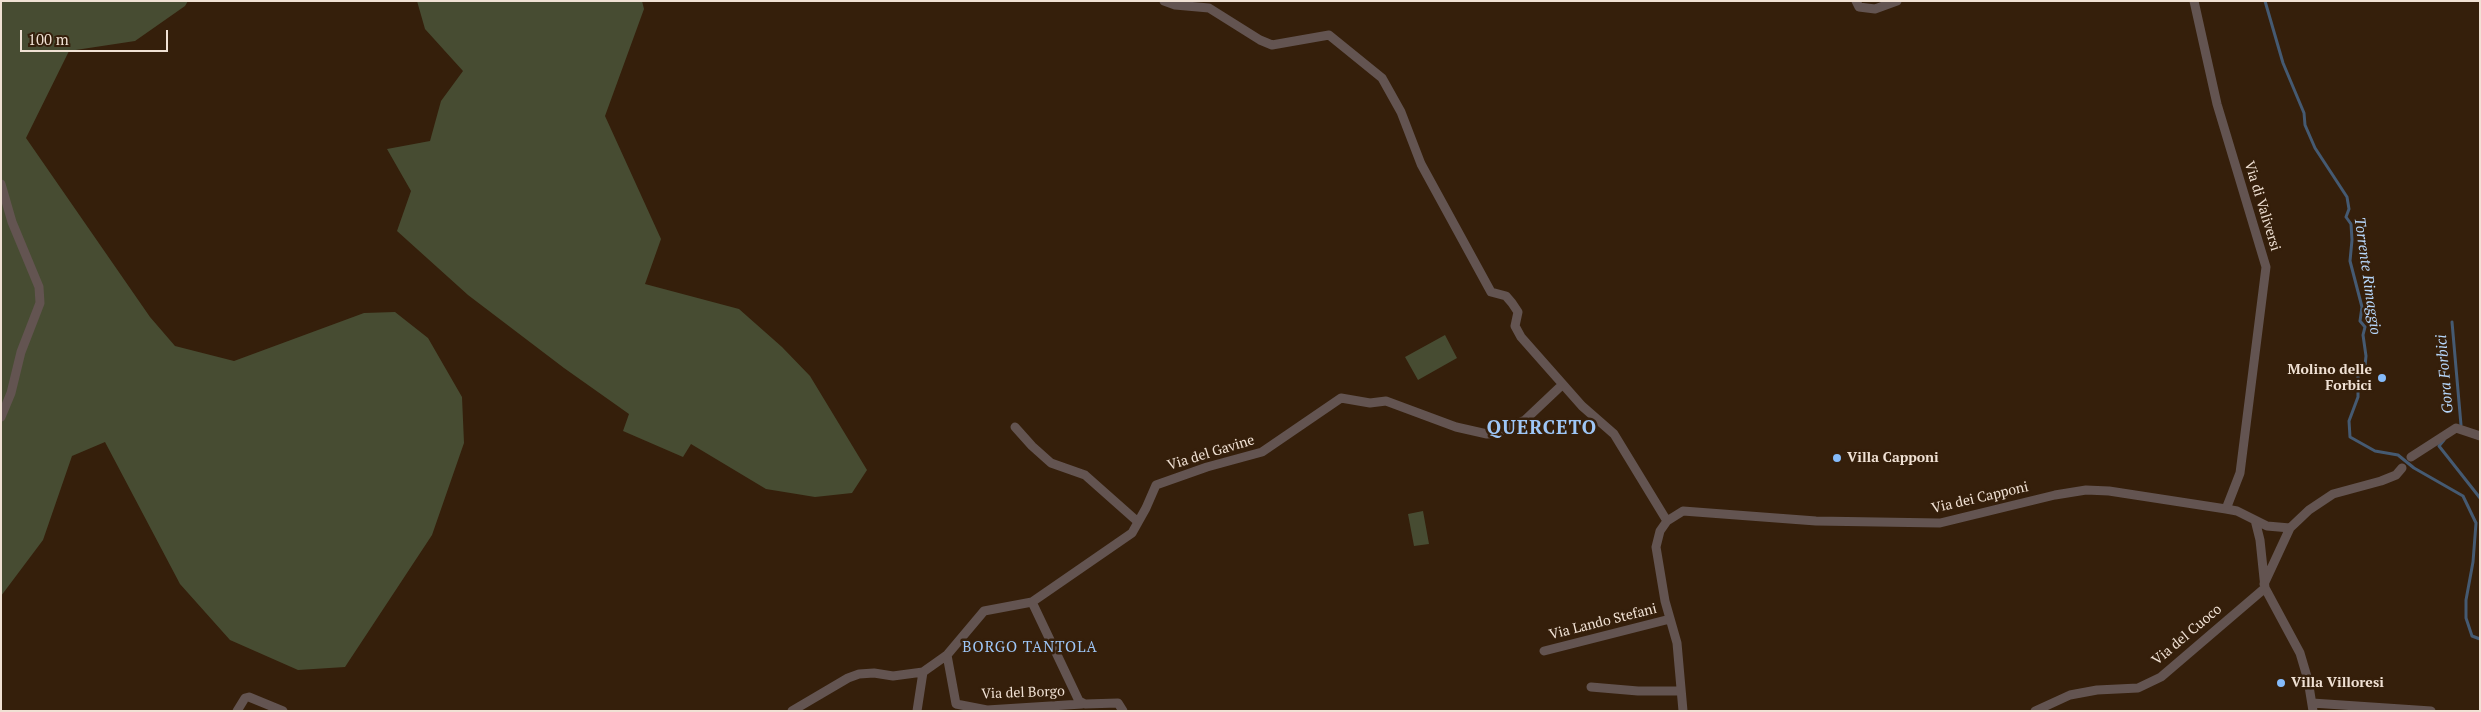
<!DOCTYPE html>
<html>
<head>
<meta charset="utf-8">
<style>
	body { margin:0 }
	#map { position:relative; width:2481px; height:712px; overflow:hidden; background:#351f0b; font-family:"PT Serif",serif }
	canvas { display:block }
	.frame { position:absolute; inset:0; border:2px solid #f0e1d4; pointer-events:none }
	.scale { position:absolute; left:20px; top:30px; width:148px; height:22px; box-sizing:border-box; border:2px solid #f0e1d4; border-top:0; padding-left:6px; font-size:15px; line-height:18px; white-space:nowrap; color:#f0e1d4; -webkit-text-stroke:4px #351f0b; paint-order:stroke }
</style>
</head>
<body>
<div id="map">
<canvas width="2481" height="712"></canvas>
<div class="frame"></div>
<div class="scale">100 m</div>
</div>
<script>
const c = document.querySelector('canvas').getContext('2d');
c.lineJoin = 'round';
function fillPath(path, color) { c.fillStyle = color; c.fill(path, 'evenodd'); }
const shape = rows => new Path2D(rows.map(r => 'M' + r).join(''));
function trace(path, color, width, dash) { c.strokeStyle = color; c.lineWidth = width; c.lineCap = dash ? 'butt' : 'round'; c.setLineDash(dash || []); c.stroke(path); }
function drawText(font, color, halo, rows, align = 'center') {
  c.font = font + ' "PT Serif",serif'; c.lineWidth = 5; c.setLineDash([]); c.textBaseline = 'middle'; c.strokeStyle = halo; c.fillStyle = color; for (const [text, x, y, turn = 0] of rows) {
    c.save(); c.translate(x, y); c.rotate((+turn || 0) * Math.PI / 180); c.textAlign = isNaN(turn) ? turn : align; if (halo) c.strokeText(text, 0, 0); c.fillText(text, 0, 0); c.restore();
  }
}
fillPath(shape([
	[1,1,188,1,185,6,135,41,69,51,26,138,150,317,175,346,234,361,364,313,395,312,428,338,462,397,464,443,432,535,345,667,298,670,230,640,180,584,105,442,72,456,43,540,1,596],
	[417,1,642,1,644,9,605,116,661,239,645,284,739,309,782,347,810,376,867,470,852,493,815,497,766,489,691,444,683,457,623,431,629,414,564,368,468,295,397,231,411,191,387,149,430,141,441,101,463,71,425,29],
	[1445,335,1457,358,1418,380,1405,357],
	[1423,511,1429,544,1414,546,1408,514]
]), '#474c32');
trace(shape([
	[2265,1,2283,63,2304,113,2305,125,2315,148,2347,197,2349,209,2346,217,2351,224,2352,240,2350,261,2362,307,2360,321,2365,327,2363,335,2366,356,2365,366,2358,376,2358,397,2349,421,2350,437,2375,451,2398,455,2414,468,2463,496,2476,523,2473,562,2466,600,2466,618,2472,636,2480,639],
	[2452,322,2461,425],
	[2444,440,2439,446,2480,498]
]), '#455a72', 3);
trace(shape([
	[1164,1,1175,5,1209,8,1260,40,1272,45,1329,35,1382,78,1401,112,1421,164,1491,292,1506,296,1512,303,1518,312,1515,326,1521,337,1582,406,1614,434,1667,521],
	[1856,1,1859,7,1875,9,1897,1],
	[2194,1,2217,104,2266,267,2240,473,2226,509],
	[1,184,12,222,39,287,40,303,21,352,11,393,1,417],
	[1015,427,1032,446,1051,463,1085,475,1138,522],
	[2411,457,2456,428,2480,436],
	[2255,520,2260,540,2265,588,2300,653,2308,680,2313,711],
	[2264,584,2290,528],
	[1032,602,1079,701,1085,704,1118,703,1123,711],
	[1544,651,1670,619],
	[947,655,956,704,987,710,1082,704],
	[1591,687,1638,691,1681,691],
	[2312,703,2431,711],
	[237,711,245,698,249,697,283,711],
	[792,711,848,678,859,674,874,673,893,676,923,672,947,655,984,611,1032,602,1132,533,1146,508,1156,485,1207,467,1262,452,1341,398,1370,403,1386,401,1456,427,1487,434,1497,433,1525,420,1562,385],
	[917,711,923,672],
	[1683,711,1677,643,1665,601,1656,547,1660,531,1667,521,1683,511,1816,521,1940,523,2055,495,2086,490,2109,491,2226,509,2237,511,2267,526,2290,528,2309,510,2333,494,2381,481,2396,475,2402,468],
	[2035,711,2070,695,2097,690,2138,688,2161,677,2265,588]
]), '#635451', 9);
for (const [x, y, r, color] of [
	[2382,378,5,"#85bbfb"],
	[1837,458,5,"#85bbfb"],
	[2281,683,5,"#85bbfb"]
]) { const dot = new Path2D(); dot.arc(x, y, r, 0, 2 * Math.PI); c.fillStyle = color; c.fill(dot); trace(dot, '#351f0b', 2); }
drawText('14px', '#f0e1d4', '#351f0b', [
	["Via di Valiversi",2262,206,73],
	["Via del Gavine",1211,453,-17],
	["Via dei Capponi",1980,498,-13],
	["Via Lando Stefani",1603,622,-14],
	["Via del Cuoco",2187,635,-40],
	["Via del Borgo",1023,693,-2]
]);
drawText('bold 14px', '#f0e1d4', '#351f0b', [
	["Molino delle",2372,370,"right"],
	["Forbici",2372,386,"right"],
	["Villa Capponi",1847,458],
	["Villa Villoresi",2291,683]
], 'left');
drawText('italic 15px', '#b6d6fa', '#351f0b', [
	["Torrente Rimaggio",2367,276,82],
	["Gora Forbici",2445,374,-95]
]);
c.letterSpacing = '1px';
drawText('15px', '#9ec6f6', '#351f0b', [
	["BORGO TANTOLA",1030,648]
]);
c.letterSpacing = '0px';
c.letterSpacing = '1px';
drawText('bold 19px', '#9ec6f6', '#351f0b', [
	["QUERCETO",1542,429]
]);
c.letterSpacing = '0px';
</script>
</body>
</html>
